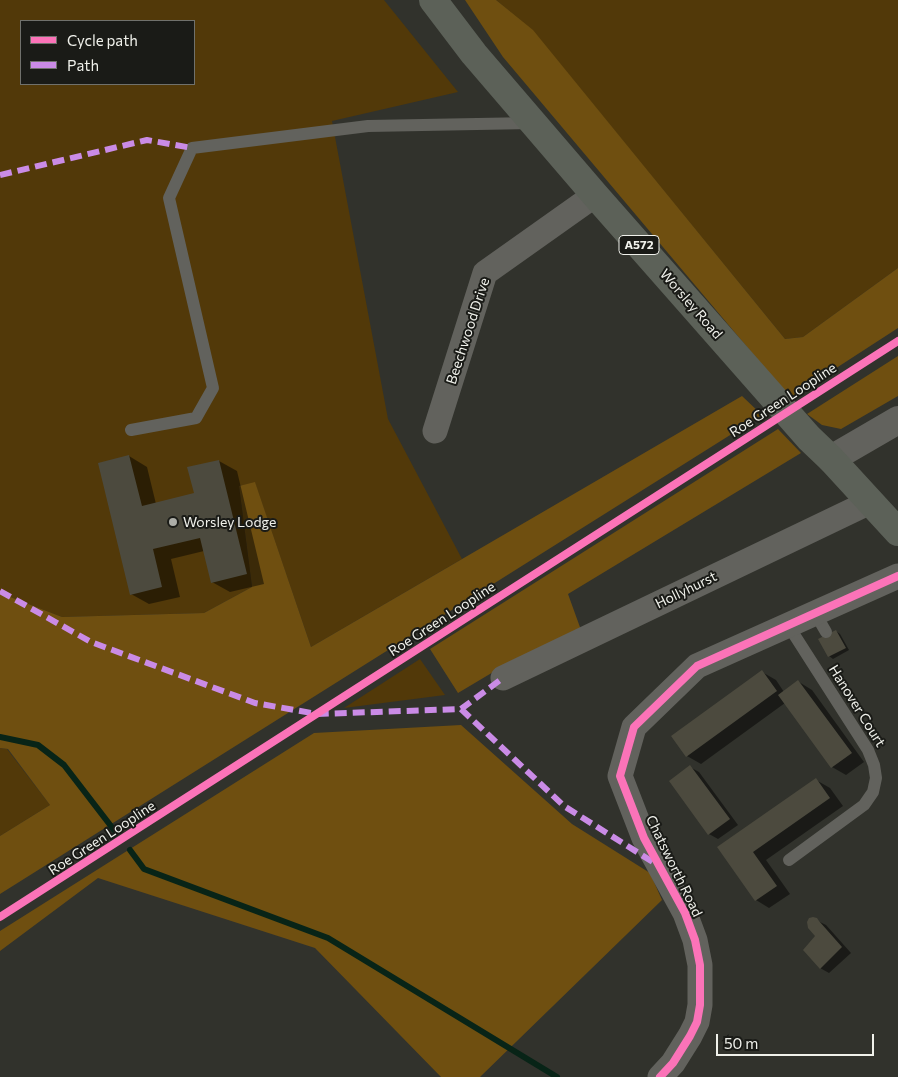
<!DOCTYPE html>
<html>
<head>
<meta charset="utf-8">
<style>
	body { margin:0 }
	#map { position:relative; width:898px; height:1077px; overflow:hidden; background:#31322c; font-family:Commissioner,sans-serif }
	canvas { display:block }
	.legend { position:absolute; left:20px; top:20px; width:175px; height:65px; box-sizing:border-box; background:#1a1b17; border:1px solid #70716c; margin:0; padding:6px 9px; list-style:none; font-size:15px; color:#f0f1eb }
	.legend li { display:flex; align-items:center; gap:10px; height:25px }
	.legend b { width:25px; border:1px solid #70716c }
	.scale { position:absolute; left:716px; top:1034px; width:158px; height:22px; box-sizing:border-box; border:2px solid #f0f1eb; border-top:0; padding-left:6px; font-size:15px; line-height:18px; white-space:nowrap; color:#f0f1eb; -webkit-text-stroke:4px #1a1b17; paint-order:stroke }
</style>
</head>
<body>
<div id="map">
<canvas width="898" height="1077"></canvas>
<ul class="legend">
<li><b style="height:6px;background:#fb73b8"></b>Cycle path</li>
<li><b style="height:6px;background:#ca8be6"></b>Path</li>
</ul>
<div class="scale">50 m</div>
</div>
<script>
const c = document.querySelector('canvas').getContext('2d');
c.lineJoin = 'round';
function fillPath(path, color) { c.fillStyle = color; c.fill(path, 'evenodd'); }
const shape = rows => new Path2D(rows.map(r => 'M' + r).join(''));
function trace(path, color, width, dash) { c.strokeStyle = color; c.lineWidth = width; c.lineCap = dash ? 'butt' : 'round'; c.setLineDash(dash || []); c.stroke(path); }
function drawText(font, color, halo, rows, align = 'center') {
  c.font = font + ' Commissioner,sans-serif'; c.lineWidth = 4; c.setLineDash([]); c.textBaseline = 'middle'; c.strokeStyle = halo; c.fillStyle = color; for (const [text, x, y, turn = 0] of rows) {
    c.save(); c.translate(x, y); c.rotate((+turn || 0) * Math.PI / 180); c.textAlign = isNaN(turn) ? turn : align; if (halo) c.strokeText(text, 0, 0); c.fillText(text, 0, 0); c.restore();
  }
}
fillPath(shape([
	[0,0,384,0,458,92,332,121,388,419,462,559,311,647,255,483,239,486,252,587,204,613,62,617,0,593],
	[21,21,194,21,194,84,21,84],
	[496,0,898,0,898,268,803,337,785,339,533,31],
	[420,659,445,695,344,708],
	[0,748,7,749,50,805,0,836]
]), '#523909');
fillPath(shape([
	[465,0,496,0,533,30,785,339,803,337,898,268,898,328,790,398,503,57],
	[898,356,898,396,841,429,822,425,807,414],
	[742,396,762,415,0,894,0,836,50,805,8,749,0,748,0,593,62,617,204,613,252,587,239,486,255,482,311,647],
	[778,429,801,453,568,594,581,630,500,668,458,693,430,649],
	[461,725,572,824,650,873,662,900,480,1077,441,1077,315,948,98,878,0,951,0,931,314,733]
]), '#6f4f10');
fillPath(shape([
	[129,456,147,467,156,504,195,494,219,461,237,471,264,584,230,592,212,582,204,551,171,559,180,597,149,604,131,594],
	[836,631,840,634,849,650,833,659,829,656],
	[762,672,776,680,784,692,799,682,812,690,864,762,846,775,832,767,785,703,701,764,687,756],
	[690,767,699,772,738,825,718,839,709,834],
	[816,780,830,788,843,806,766,860,790,894,769,908,756,900,719,848],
	[816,920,826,925,851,953,829,973,820,968]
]), '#0007');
trace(shape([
	[0,737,38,745,64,765,114,830],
	[130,850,144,869,328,938,557,1077]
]), '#082417', 6);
fillPath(shape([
	[129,455,142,506,194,493,187,467,219,460,247,574,211,583,200,538,153,549,162,587,130,595,98,463],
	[836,630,846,648,828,657,818,639],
	[762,670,777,691,686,757,671,736],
	[798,680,852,753,831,768,778,695],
	[690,765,730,819,708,835,669,781],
	[816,778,830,798,753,852,777,886,755,901,717,847],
	[813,917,817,918,819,921,842,947,820,969,803,950,815,936,808,928,807,922,809,918]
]), '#4c4a3e');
trace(shape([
	[131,430,196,418,213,388,169,198,192,148,368,126,532,123],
	[815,613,826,632],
	[788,625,868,750,874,765,876,778,873,792,864,805,789,860]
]), '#62625d', 12);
trace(shape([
	[435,431,485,273,595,195],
	[503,678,870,502],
	[660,1077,673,1063,690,1036,697,1022,700,1005,700,965,695,940,685,913,644,838,620,776,634,727,697,666,898,576]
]), '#62625d', 25);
trace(shape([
	[831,459,898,420]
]), '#62625d', 28);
trace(shape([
	[433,0,474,54,595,195,809,438,831,459,898,532]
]), '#5c6158', 28);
trace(shape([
	[0,175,147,140,192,148],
	[0,591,91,642,255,703,317,714,461,709,503,678],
	[461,709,564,806,656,864]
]), '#ca8be6', 6, [12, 6]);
trace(shape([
	[0,917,898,341],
	[660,1077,673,1063,690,1036,697,1022,700,1005,700,965,695,940,685,913,644,838,620,776,634,727,697,666,898,576]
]), '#fb73b8', 8);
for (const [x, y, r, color] of [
	[173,522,5,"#adaea8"]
]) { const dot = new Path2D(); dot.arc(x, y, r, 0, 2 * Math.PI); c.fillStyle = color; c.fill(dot); trace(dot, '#1a1b17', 2); }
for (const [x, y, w] of [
	[639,245,40]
]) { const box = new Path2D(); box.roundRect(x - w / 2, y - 9.5, w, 19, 4); c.fillStyle = '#1a1b17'; c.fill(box); trace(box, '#f0f1eb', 1); }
drawText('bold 12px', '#f0f1eb', null, [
	["A572",639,245]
]);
drawText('14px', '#f0f1eb', '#1a1b17', [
	["Worsley Road",691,304,49],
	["Beechwood Drive",468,331,-72],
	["Roe Green Loopline",783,400,-33],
	["Hollyhurst",686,590,-26],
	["Roe Green Loopline",442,619,-33],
	["Hanover Court",857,706,58],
	["Roe Green Loopline",102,838,-33],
	["Chatsworth Road",674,866,64]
]);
drawText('14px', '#f0f1eb', '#1a1b17', [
	["Worsley Lodge",183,522]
], 'left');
</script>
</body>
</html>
